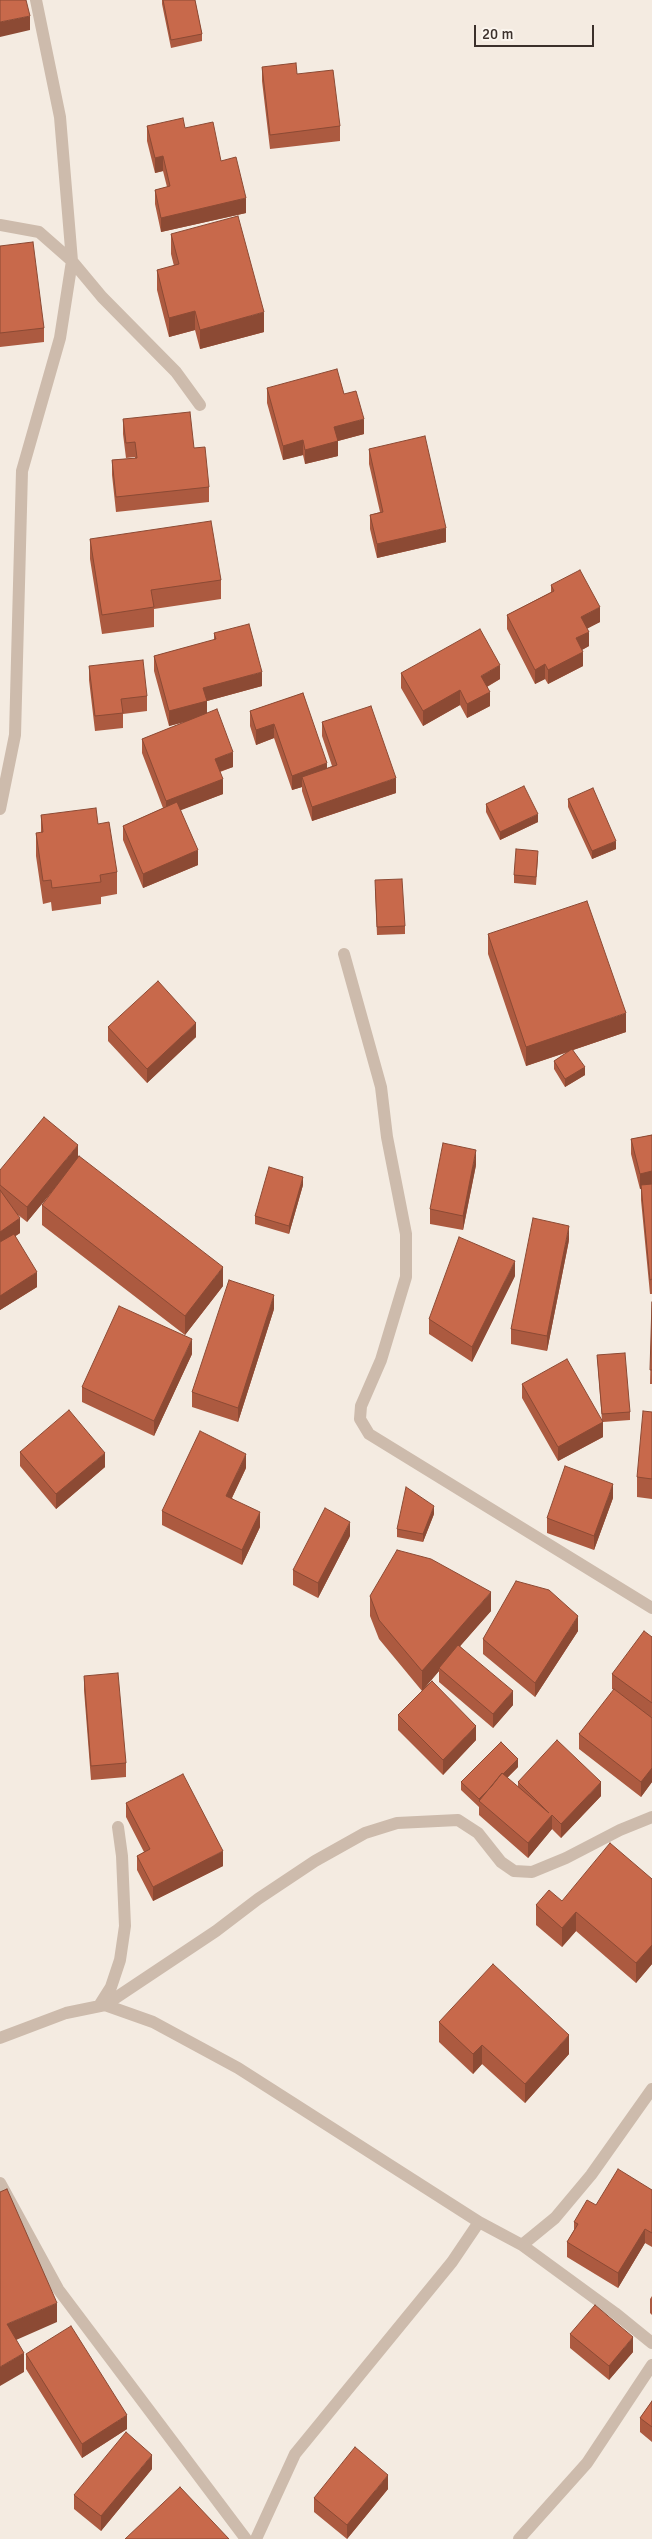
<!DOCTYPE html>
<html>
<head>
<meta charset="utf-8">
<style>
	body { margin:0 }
	#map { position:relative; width:652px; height:2539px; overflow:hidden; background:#f4ebe1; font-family:Signika,sans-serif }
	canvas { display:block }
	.scale { position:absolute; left:474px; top:25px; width:120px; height:22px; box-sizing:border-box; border:2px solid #3b302b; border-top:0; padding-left:6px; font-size:15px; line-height:18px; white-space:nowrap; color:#3b302b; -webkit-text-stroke:4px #fbf5ee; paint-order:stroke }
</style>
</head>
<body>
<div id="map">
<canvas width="652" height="2539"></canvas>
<div class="scale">20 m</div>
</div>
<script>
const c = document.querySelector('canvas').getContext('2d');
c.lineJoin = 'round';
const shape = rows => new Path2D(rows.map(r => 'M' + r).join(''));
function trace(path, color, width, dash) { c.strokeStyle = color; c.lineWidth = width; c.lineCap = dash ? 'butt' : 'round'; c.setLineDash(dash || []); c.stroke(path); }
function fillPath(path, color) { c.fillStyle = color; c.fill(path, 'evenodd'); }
trace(shape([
	[0,225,39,232,72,261,102,297,176,372,200,405],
	[0,809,15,735,22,471,60,338,72,261,60,117,36,0],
	[344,954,381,1087,387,1137,406,1234,406,1277,381,1360,361,1406,360,1419,369,1434,652,1608],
	[105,2005,216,1931,258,1899,315,1861,365,1833,397,1823,458,1820,478,1833,501,1862,514,1871,532,1872,566,1858,620,1830,652,1817],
	[99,2006,111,1987,120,1960,125,1926,122,1856,118,1827],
	[0,2038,66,2013,105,2005,153,2022,238,2068,479,2222,522,2245,615,2313,652,2343],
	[0,2183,58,2289,246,2539],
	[522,2245,555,2218,591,2175,652,2089],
	[256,2539,295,2454,452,2262,479,2222],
	[519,2539,587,2463,652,2365]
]), '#cdbbac', 12);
fillPath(shape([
	[162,0,195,0,202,34,202,41,171,48,162,4],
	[262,67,297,74,340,126,340,141,270,149,262,81],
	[147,126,185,128,221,161,246,213,161,232,155,204,155,190,167,187,163,171,155,173,147,141],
	[171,234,264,332,200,349,195,330,169,337,157,290,157,270,174,266,171,254],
	[0,246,44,328,44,342,0,347],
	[267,388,344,394,364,434,338,441,338,456,305,464,303,455,283,460,267,403],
	[123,419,194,448,209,487,209,502,116,512,112,475,112,460,135,458,135,457,126,458,123,434],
	[369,449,446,542,377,558,370,529,370,515,380,512,369,464],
	[90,539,221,580,221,599,154,609,154,627,102,634,90,559],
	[551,585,600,622,587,628,589,646,582,650,583,666,548,684,545,679,535,684,507,629,507,615,551,592],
	[214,633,262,686,207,701,207,713,233,767,220,772,223,794,180,810,198,865,143,888,123,840,123,826,163,808,142,753,142,739,188,721,169,726,154,671,154,656,214,640],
	[89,666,147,696,147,711,123,714,123,728,95,731,89,680],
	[401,673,500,679,487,687,490,706,467,718,460,705,423,726,401,688],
	[303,693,327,768,332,766,322,736,322,722,396,793,312,821,302,791,302,787,292,790,274,738,256,745,250,726,250,711],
	[568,799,616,849,592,859,568,807],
	[486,804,538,822,500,840,486,812],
	[41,815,98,824,117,872,117,894,101,897,101,904,52,911,51,902,43,904,36,856,36,833,41,833],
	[538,858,536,885,514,883,514,875],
	[375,888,405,926,405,934,377,935],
	[488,934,626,1032,573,1050,585,1075,565,1087,554,1069,554,1061,568,1052,526,1066,488,954],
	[108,1027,196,1037,147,1083,108,1041],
	[652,1135,652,1294,650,1294,641,1200,641,1188,640,1189,631,1154,631,1139],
	[78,1158,223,1286,185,1335,42,1225,42,1205,59,1183,27,1222,17,1214,20,1233,15,1236,37,1287,0,1310,0,1170],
	[476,1165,463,1230,430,1224,430,1209],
	[303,1185,289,1234,255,1224,255,1216],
	[569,1240,547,1351,511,1344,511,1329],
	[515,1276,472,1362,429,1334,429,1319],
	[652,1302,652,1384,650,1384],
	[274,1309,238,1422,192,1407,192,1392],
	[192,1354,154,1436,82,1402,82,1387],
	[597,1355,630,1412,630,1420,603,1422,603,1437,558,1461,522,1398,522,1384,602,1421],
	[652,1412,652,1499,637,1497,637,1477],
	[20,1452,105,1467,56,1509,20,1466],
	[246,1468,232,1498,260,1527,242,1565,162,1525,162,1511],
	[613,1498,594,1550,547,1533,547,1518],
	[434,1514,423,1542,397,1537,397,1529],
	[350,1536,318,1598,293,1585,293,1570],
	[370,1596,491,1611,460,1646,513,1705,493,1728,439,1682,439,1671,422,1691,379,1639,370,1616],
	[578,1631,535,1697,483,1654,483,1639],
	[652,1637,652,1718,639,1708,652,1718,652,1782,641,1797,579,1749,579,1734,614,1690,612,1689,612,1674],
	[84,1676,126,1763,126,1777,91,1780,84,1690],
	[398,1715,476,1740,443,1775,398,1730],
	[518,1767,507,1778,518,1787,518,1782,601,1796,561,1838,552,1829,528,1858,479,1815,479,1807,461,1790,461,1782],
	[126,1803,223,1866,153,1901,137,1870,137,1856,144,1852,126,1817],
	[652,1879,652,1964,636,1983,576,1931,562,1947,536,1925,536,1905,562,1901],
	[439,2022,569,2054,525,2103,482,2064,473,2074,439,2042],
	[652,2190,652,2247,645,2243,618,2288,567,2257,567,2242,574,2230,574,2222,596,2205],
	[652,2296,652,2315,650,2313,650,2299],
	[570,2334,633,2352,609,2380,570,2348],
	[26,2354,127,2429,82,2458,26,2369],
	[652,2401,652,2442,640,2432,640,2418],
	[152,2469,101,2531,74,2509,74,2495],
	[388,2489,347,2539,314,2512,314,2498]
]), '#ac5a40');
fillPath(shape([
	[30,16,30,30,0,37,0,22],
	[163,156,163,171,155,173,155,158],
	[246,198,246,213,161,232,161,218],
	[195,311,195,330,169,337,169,318],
	[264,312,264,332,200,349,200,330],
	[364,419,364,434,334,442,334,427],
	[303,440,303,455,283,460,283,446],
	[338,441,338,456,305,464,305,450],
	[446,528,446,542,377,558,377,544],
	[600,607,600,622,581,632,581,617],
	[589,632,589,646,576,653,576,638],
	[583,652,583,666,548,684,548,670],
	[545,664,545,679,535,684,535,670],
	[500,665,500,679,481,690,481,676],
	[262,672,262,686,207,701,207,716,169,726,169,711,203,688],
	[460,690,460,705,423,726,423,711],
	[490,692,490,706,467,718,467,704],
	[274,724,274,738,256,745,256,730],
	[233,752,233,767,215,773,215,759],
	[327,763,327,778,302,777,302,787,292,790,292,776],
	[396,778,396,793,312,821,312,807],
	[223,779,223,794,166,816,166,801],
	[538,814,538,822,500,840,500,832],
	[616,841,616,849,592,859,592,851],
	[198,850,198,865,143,888,143,874],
	[626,1013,626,1032,526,1066,526,1047],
	[196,1023,196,1037,147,1083,147,1069],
	[585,1067,585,1075,565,1087,565,1079],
	[78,1145,78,1160,27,1222,27,1207],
	[476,1150,476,1165,463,1230,463,1216],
	[652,1171,652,1186,640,1189,640,1174],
	[303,1177,303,1185,289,1234,289,1226],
	[20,1218,20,1233,0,1247,0,1232],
	[569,1226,569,1240,547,1351,547,1336],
	[515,1261,515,1276,472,1362,472,1347],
	[223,1267,223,1286,185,1335,185,1316],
	[37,1272,37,1287,0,1310,0,1296],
	[274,1295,274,1309,238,1422,238,1408],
	[192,1339,192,1354,154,1436,154,1421],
	[603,1422,603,1437,558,1461,558,1447],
	[105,1453,105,1467,56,1509,56,1494],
	[246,1454,246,1468,226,1510,226,1496],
	[613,1484,613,1498,594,1550,594,1536],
	[434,1506,434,1514,423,1542,423,1534],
	[260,1512,260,1527,242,1565,242,1550],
	[350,1522,350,1536,318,1598,318,1583],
	[491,1592,491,1611,440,1669,439,1668,439,1671,422,1691,422,1671],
	[578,1616,578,1631,535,1697,535,1683],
	[513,1691,513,1705,493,1728,493,1714],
	[476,1726,476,1740,443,1775,443,1760],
	[518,1759,518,1767,482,1803,479,1801,479,1807,479,1799],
	[652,1768,652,1782,641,1797,641,1782],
	[601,1782,601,1796,561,1838,561,1824],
	[552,1815,552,1829,528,1858,528,1843],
	[223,1851,223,1866,153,1901,153,1887],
	[576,1912,576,1931,562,1947,562,1928],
	[652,1945,652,1964,636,1983,636,1963],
	[569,2035,569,2054,525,2103,525,2084],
	[482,2045,482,2064,473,2074,473,2054],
	[645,2229,645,2243,618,2288,618,2273],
	[57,2303,57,2322,7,2344,7,2324],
	[633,2337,633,2352,609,2380,609,2366],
	[24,2353,24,2372,0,2386,0,2367],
	[127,2415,127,2429,82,2458,82,2444],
	[152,2455,152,2469,101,2531,101,2516],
	[388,2475,388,2489,347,2539,347,2525]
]), '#8c4a34');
const building = shape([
	[0,0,26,0,30,16,0,22,0,0],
	[163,0,195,0,202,34,171,40,163,0],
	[296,63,297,74,333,70,340,126,270,135,262,67,296,63],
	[183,118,185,128,213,122,221,161,236,157,246,198,161,218,155,190,170,186,163,156,155,158,147,126,183,118],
	[238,216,264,312,200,330,195,311,169,318,157,270,179,264,171,234,238,216],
	[33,242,44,328,0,333,0,246,33,242],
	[337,369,344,394,356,391,364,419,334,427,338,441,305,450,303,440,283,446,267,388,337,369],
	[190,412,194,448,205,447,209,487,116,497,112,460,137,458,135,442,126,443,123,419,190,412],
	[425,436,446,528,377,544,370,515,383,512,369,449,425,436],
	[211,521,221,580,151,590,154,607,102,615,90,539,211,521],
	[580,570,600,607,581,617,589,632,576,638,583,652,548,670,545,664,535,670,507,615,554,591,551,585,580,570],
	[249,624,262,672,203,688,207,701,169,711,154,656,216,639,214,633,249,624],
	[480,629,500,665,481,676,490,692,467,704,460,690,423,711,401,673,480,629],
	[143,660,147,696,121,699,123,713,95,716,89,666,143,660],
	[303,693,327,763,292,776,274,724,256,730,250,711,303,693],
	[371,706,396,778,312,807,302,777,337,765,322,722,371,706],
	[217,709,233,752,215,759,223,779,166,801,142,739,217,709],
	[524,786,538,814,500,832,486,804,524,786],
	[593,788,616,841,592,851,568,799,593,788],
	[177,802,198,850,143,874,123,826,177,802],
	[96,808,98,824,109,822,117,872,100,875,101,882,52,888,51,880,43,881,36,833,43,832,41,815,96,808],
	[516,849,538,851,536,877,514,875,516,849],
	[402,879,405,926,377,927,375,880,402,879],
	[587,901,626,1013,526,1047,488,934,587,901],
	[158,981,196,1023,147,1069,108,1027,158,981],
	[572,1049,585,1067,565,1079,554,1061,572,1049],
	[44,1117,78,1145,27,1207,0,1185,0,1170,44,1117],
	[652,1135,652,1171,640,1174,631,1139,652,1135],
	[443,1143,476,1150,463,1216,430,1209,443,1143],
	[79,1156,223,1267,185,1316,42,1205,79,1156],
	[269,1167,303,1177,289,1226,255,1216,269,1167],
	[652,1184,652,1279,650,1280,641,1185,652,1184],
	[0,1190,20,1218,0,1232,0,1190],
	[533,1218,569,1226,547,1336,511,1329,533,1218],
	[14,1234,37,1272,0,1296,0,1242,14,1234],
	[459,1237,515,1261,472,1347,429,1319,459,1237],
	[229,1280,274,1295,238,1408,192,1392,229,1280],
	[652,1302,652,1370,650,1370,652,1302],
	[119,1306,192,1339,154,1421,82,1387,119,1306],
	[625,1353,630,1412,602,1414,597,1355,625,1353],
	[567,1359,603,1422,558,1447,522,1384,567,1359],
	[69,1410,105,1453,56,1494,20,1452,69,1410],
	[643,1411,652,1412,652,1479,637,1477,643,1411],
	[200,1431,246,1454,226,1496,260,1512,242,1550,162,1511,200,1431],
	[565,1466,613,1484,594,1536,547,1518,565,1466],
	[406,1487,434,1506,423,1534,397,1529,406,1487],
	[325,1508,350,1522,318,1583,293,1570,325,1508],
	[397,1550,431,1559,491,1592,422,1671,379,1620,370,1596,397,1550],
	[516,1581,549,1590,578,1616,535,1683,483,1639,516,1581],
	[644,1631,652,1637,652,1703,612,1674,644,1631],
	[458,1645,513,1691,493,1714,439,1668,458,1645],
	[118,1673,126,1763,91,1766,84,1676,118,1673],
	[432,1681,476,1726,443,1760,398,1715,432,1681],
	[614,1689,652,1718,652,1768,641,1782,579,1734,614,1689],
	[557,1740,601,1782,561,1824,552,1815,528,1843,479,1801,502,1773,549,1813,518,1782,557,1740],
	[501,1742,518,1759,503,1774,502,1773,491,1787,479,1799,461,1782,501,1742],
	[183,1774,223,1851,153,1887,137,1856,150,1849,126,1803,183,1774],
	[610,1843,652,1879,652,1945,636,1963,576,1912,562,1928,536,1905,549,1890,562,1901,610,1843],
	[493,1964,569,2035,525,2084,482,2045,473,2054,439,2022,493,1964],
	[618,2169,652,2190,652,2233,645,2229,618,2273,567,2242,578,2224,574,2222,587,2200,596,2205,618,2169],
	[7,2189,57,2303,7,2324,24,2353,0,2367,0,2192,7,2189],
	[595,2305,633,2337,609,2366,570,2334,595,2305],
	[71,2326,127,2415,82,2444,26,2354,71,2326],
	[652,2401,652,2427,640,2418,652,2401],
	[126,2432,152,2455,101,2516,74,2495,126,2432],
	[355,2447,388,2475,347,2525,314,2498,355,2447],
	[180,2487,229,2539,125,2539,180,2487]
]);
fillPath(building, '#c8694b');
trace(building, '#8c4a34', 1);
</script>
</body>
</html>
